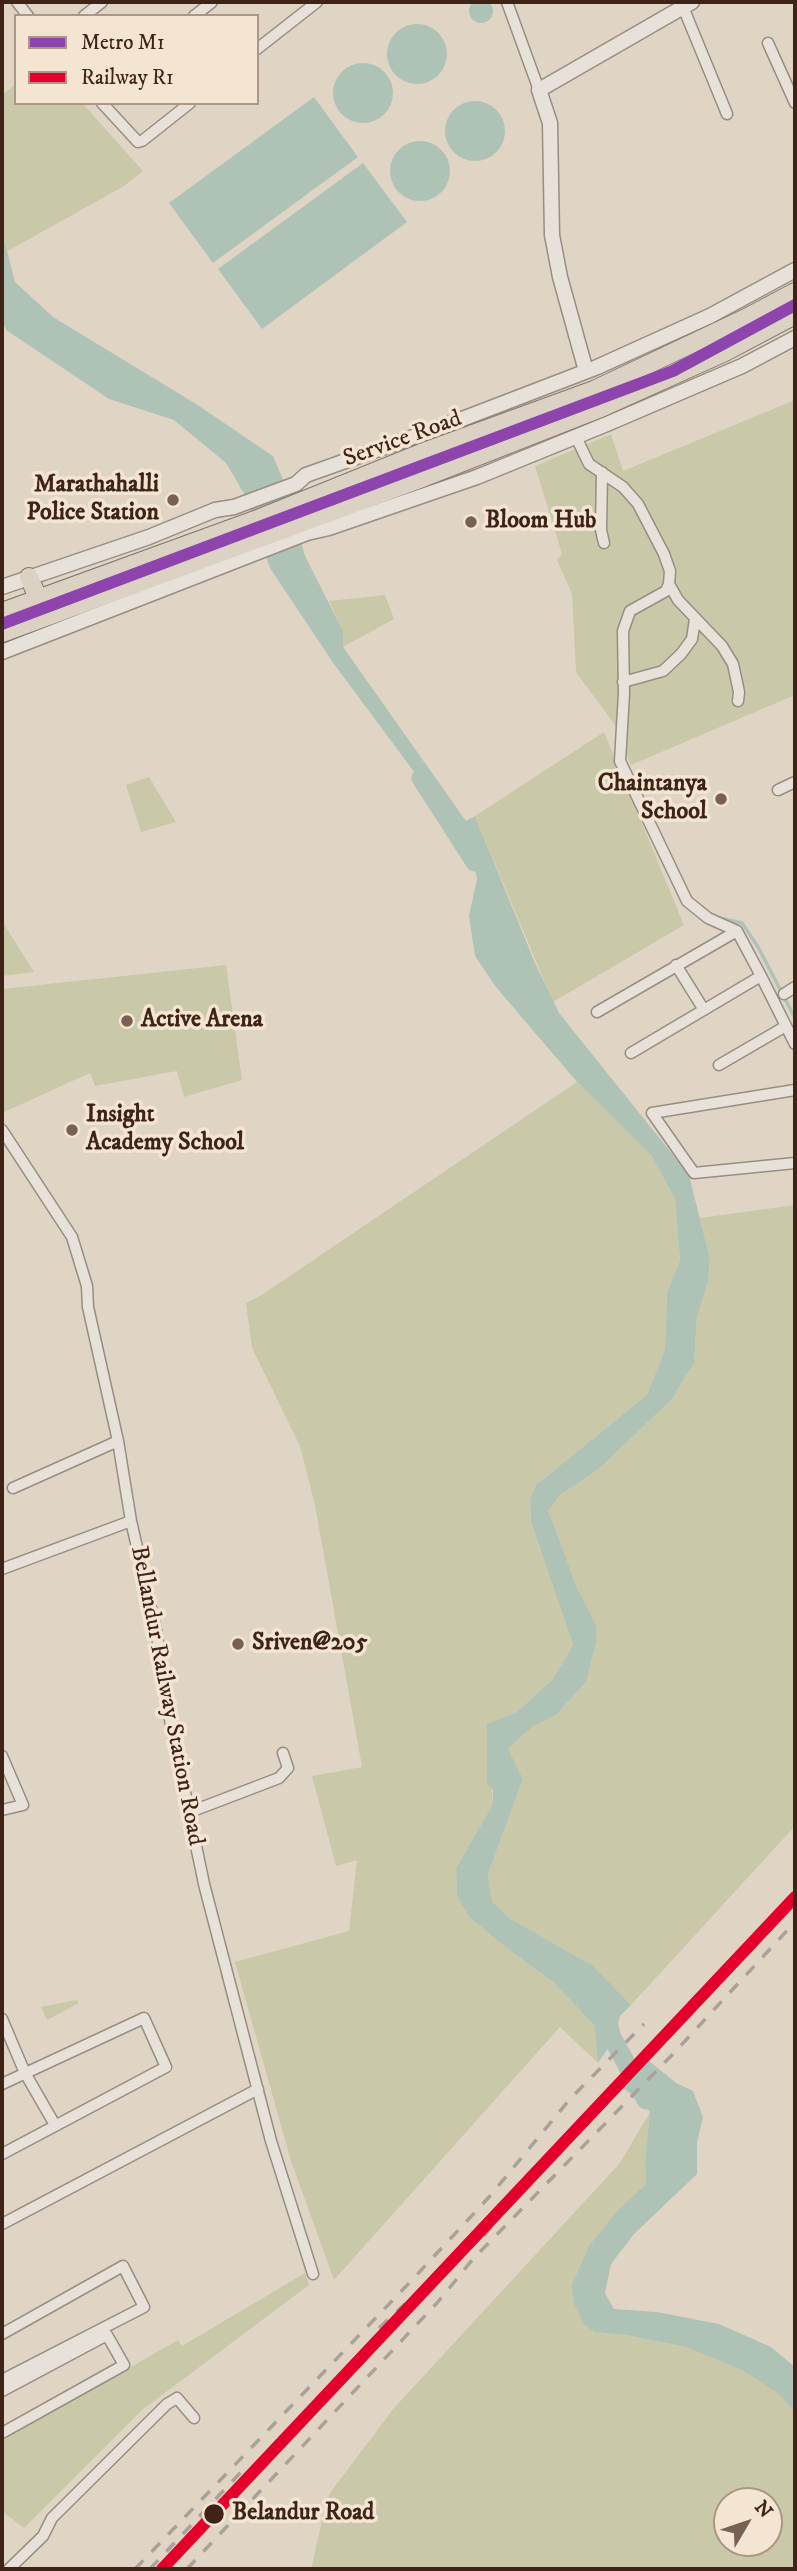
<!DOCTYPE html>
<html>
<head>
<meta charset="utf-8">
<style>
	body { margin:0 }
	#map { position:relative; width:797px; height:2571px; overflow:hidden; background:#e0d5c5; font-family:"IM FELL DW Pica",serif }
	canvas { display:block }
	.frame { position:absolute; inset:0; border:4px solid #3e2316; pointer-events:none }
	.legend { position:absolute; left:14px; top:14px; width:245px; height:91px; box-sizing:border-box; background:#f3e5d2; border:2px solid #ab9787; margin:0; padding:9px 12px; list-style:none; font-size:21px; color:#3e2316 }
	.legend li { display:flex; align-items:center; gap:14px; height:35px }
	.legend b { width:35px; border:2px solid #ab9787 }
	.north { position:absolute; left:713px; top:2487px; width:70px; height:70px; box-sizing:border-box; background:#f3e5d2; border:2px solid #ab9787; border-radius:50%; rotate:51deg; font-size:19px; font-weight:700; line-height:28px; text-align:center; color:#3e2316 }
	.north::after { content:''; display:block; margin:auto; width:24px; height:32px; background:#776153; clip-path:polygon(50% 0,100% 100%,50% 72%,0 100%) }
</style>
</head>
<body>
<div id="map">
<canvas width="797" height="2571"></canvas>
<div class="frame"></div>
<ul class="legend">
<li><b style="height:9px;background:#8e44ad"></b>Metro M1</li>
<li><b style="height:9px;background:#e4002b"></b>Railway R1</li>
</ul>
<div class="north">N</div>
</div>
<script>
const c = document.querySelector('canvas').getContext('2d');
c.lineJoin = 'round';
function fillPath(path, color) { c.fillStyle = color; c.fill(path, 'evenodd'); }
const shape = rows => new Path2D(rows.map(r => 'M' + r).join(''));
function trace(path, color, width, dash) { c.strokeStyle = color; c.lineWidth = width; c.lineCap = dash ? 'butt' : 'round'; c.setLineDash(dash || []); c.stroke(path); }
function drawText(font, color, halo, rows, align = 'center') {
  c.font = font + ' "IM FELL DW Pica",serif'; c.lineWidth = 7; c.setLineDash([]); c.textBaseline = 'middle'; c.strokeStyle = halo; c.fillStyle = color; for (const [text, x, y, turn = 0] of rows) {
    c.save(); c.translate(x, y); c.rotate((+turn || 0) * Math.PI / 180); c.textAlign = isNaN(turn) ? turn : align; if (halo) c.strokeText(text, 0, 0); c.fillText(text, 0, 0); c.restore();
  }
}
fillPath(shape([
	[16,84,16,103,82,103,143,171,124,186,6,252,2,232,2,95],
	[795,400,795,695,631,765,615,725,576,672,572,594,557,560,562,554,535,466,611,434,623,471],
	[385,595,394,619,343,647,343,631,329,601],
	[604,732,684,925,553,1002,475,816],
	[149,777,176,822,141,832,126,785],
	[2,921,34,972,2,976],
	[226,965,242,1080,184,1097,177,1071,95,1086,90,1073,2,1113,2,989],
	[577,1082,651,1155,675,1199,680,1260,667,1293,665,1349,647,1395,536,1485,530,1499,531,1523,573,1645,553,1679,517,1712,487,1724,493,1804,456,1868,457,1896,468,1916,504,1946,554,1983,594,2025,598,2063,560,2027,334,2280,291,2161,235,1962,349,1931,357,1860,336,1866,312,1776,362,1767,315,1505,300,1446,252,1348,246,1303,263,1294],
	[795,1205,795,1826,631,2005,593,1966,509,1918,492,1901,488,1874,523,1779,508,1748,532,1727,556,1715,586,1682,597,1640,596,1626,577,1588,547,1511,559,1496,600,1468,672,1399,694,1363,697,1315,708,1281,710,1260,700,1218],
	[77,2000,79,2003,47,2020,41,2007],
	[650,2112,645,2162,646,2184,620,2208,595,2332,626,2335,686,2347,742,2370,780,2394,795,2412,795,2569,311,2569,325,2507,330,2493,394,2408,620,2163],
	[727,2501,769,2501,769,2543,727,2543],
	[305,2273,309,2285,142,2410,24,2528,2,2511,2,2441,178,2340,182,2346]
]), '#c9c8a8');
fillPath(shape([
	'469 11a12 12 0 1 1 24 0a12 12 0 1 1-24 0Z',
	'387 54a30 30 0 1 1 60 0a30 30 0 1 1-60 0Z',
	'333 93a30 30 0 1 1 60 0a30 30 0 1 1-60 0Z',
	[314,97,358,157,213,263,169,203],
	'445 131a30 30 0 1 1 60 0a30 30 0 1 1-60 0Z',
	'390 171a30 30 0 1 1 60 0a30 30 0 1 1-60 0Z',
	[363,163,407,222,262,329,218,269],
	[2,232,15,282,53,317,196,404,273,456,285,484,305,556,343,631,343,647,466,821,475,816,535,963,559,1013,689,1175,710,1259,708,1281,697,1316,694,1363,672,1399,600,1468,559,1496,548,1511,577,1588,596,1626,597,1640,586,1682,556,1715,532,1727,508,1748,523,1779,488,1874,492,1901,509,1918,593,1966,631,2005,620,2016,618,2024,620,2031,598,2063,594,2025,554,1983,504,1946,468,1916,457,1896,456,1868,493,1804,493,1790,487,1783,487,1724,517,1712,553,1679,573,1645,531,1522,530,1499,536,1485,647,1395,665,1349,667,1293,680,1260,675,1199,651,1155,577,1082,496,987,475,956,469,916,477,879,473,859,446,815,334,664,270,568,245,495,226,463,174,420,109,399,6,330,2,319],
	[648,2060,676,2083,693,2091,703,2117,697,2143,697,2174,634,2234,611,2264,605,2293,614,2309,657,2312,719,2324,771,2347,795,2367,795,2412,779,2394,742,2370,686,2347,626,2335,595,2332,585,2325,574,2304,572,2285,589,2246,620,2208,646,2184,645,2162,650,2112,623,2087]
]), '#aec2b6');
trace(shape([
	[719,918,742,923,758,947,795,1018]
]), '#aec2b6', 3.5);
trace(shape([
	[421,778,475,862],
	[602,2019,646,2100]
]), '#aec2b6', 19);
const minor = shape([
	[17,2,28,16],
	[507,2,539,90],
	[683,7,727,114],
	[84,16,102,2],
	[194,16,212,2],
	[768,43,795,103],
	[257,49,317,2],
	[102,103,138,142,142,141,190,103],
	[576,437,589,464,623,487,638,504,664,554,670,571,669,584,666,591,630,611,623,631,624,693,620,761,687,901,708,918,737,931],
	[602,472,601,530,604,543],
	[669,584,678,600,722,646,733,664,739,692,738,701],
	[623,682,663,671,681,654,692,639,695,619],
	[778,790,795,782],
	[676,965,704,1010],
	[784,994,795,987],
	[597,1012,737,931,761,976],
	[631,1053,761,976,795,1044],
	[719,1065,786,1026],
	[795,1090,652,1113,694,1173,795,1163],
	[2,1130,72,1237,87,1286,88,1307,118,1441,131,1521,156,1630,171,1725,204,1884,271,2141,313,2274],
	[13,1488,118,1441],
	[2,1569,131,1521],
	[2,1756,23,1805,2,1810],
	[190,1812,279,1778,288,1768,283,1753],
	[2,2019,25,2073,55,2125],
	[2,2084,144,2018,166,2067,2,2154],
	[2,2224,258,2089],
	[2,2334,123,2266,144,2307,2,2380],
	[2,2391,107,2335,124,2365,2,2433],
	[9,2569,43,2536,52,2518,167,2404,177,2398,194,2418]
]);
const tertiary = shape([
	[586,371,560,277,552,235,550,123,539,90,692,2],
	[2,587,149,537,215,510,234,507,296,484,306,475,444,426,595,368,710,316,795,270],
	[2,652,307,533,329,528,477,477,607,424,742,366,795,338]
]);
const trunk = shape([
	[29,577,38,598],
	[2,612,255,520,421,453,594,390,746,318,795,292],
	[2,633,417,480,603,407,725,352,795,315]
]);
trace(minor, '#978e83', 13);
trace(tertiary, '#978e83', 17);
trace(trunk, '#80766c', 20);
trace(minor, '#e7e1d9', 10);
trace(tertiary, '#e7e1d9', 14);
trace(trunk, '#dbd2c4', 18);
trace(shape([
	[2,624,673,371,795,305],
	[484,2236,518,2192],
	[379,2328,469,2244],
	[135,2569,413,2279,490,2196,570,2099,644,2024],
	[150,2569,241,2472],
	[187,2569,437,2303,473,2259,673,2054,795,1922]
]), '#a9a19a', 3.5, [12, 12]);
trace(shape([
	[162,2569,795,1897]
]), '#e4002b', 12);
trace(shape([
	[2,624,673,371,795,305]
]), '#8e44ad', 12);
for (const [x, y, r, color] of [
	[173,500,7,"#776153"],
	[471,522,7,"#776153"],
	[721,799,7,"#776153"],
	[127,1021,7,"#776153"],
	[72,1130,7,"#776153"],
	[238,1644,7,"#776153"],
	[214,2514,11,"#3e2316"]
]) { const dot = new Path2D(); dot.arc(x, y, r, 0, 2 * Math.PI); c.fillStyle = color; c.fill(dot); trace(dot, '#f3e5d2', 2.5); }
drawText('24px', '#3e2316', '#f3e5d2', [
	["Service Road",403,440,-20],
	["Bellandur Railway Station Road",166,1696,79]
]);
drawText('bold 24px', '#3e2316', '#f3e5d2', [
	["Marathahalli",159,486,"right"],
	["Police Station",159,514,"right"],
	["Bloom Hub",485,522],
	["Chaintanya",707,785,"right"],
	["School",707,813,"right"],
	["Active Arena",141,1021],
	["Insight",86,1116],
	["Academy School",86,1144],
	["Sriven@205",252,1644]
], 'left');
drawText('bold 24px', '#3e2316', '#f3e5d2', [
	["Belandur Road",232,2514]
], 'left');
</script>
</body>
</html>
